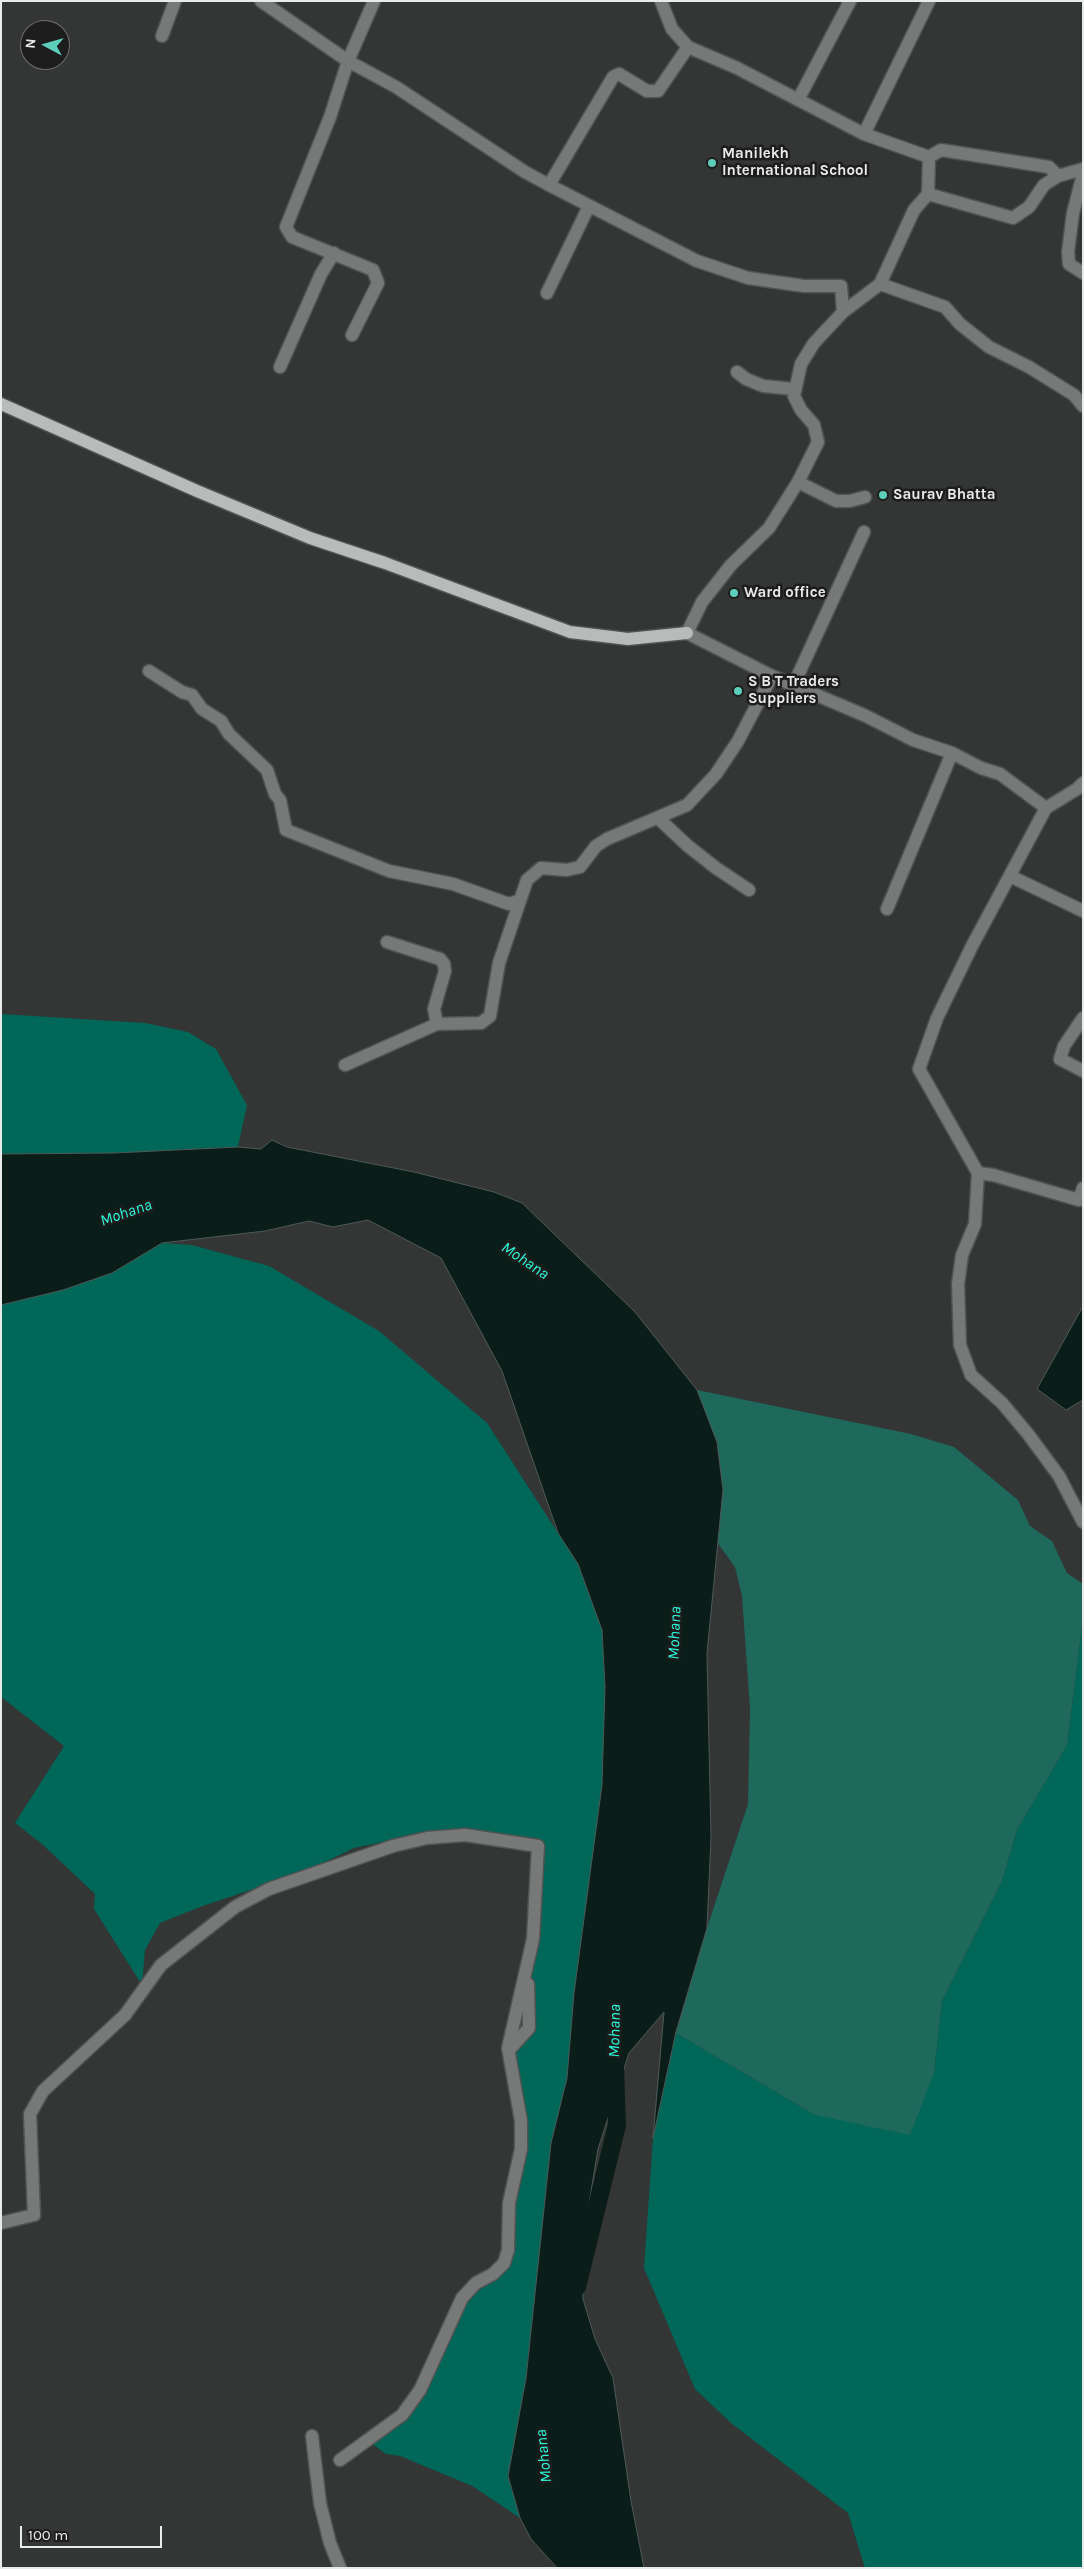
<!DOCTYPE html>
<html>
<head>
<meta charset="utf-8">
<style>
	body { margin:0 }
	#map { position:relative; width:1084px; height:2569px; overflow:hidden; background:#333635; font-family:Karla,sans-serif }
	canvas { display:block }
	.frame { position:absolute; inset:0; border:2px solid #e9eaea; pointer-events:none }
	.north { position:absolute; left:20px; top:20px; width:50px; height:50px; box-sizing:border-box; background:#1c1d1c; border:1px solid #6e6f6e; border-radius:50%; rotate:276deg; font-size:14px; font-weight:700; line-height:20px; text-align:center; color:#e9eaea }
	.north::after { content:''; display:block; margin:auto; width:18px; height:22px; background:#5dceb9; clip-path:polygon(50% 0,100% 100%,50% 72%,0 100%) }
	.scale { position:absolute; left:20px; top:2526px; width:142px; height:22px; box-sizing:border-box; border:2px solid #e9eaea; border-top:0; padding-left:6px; font-size:15px; line-height:18px; white-space:nowrap; color:#e9eaea; -webkit-text-stroke:4px #1c1d1c; paint-order:stroke }
</style>
</head>
<body>
<div id="map">
<canvas width="1084" height="2569"></canvas>
<div class="frame"></div>
<div class="north">N</div>
<div class="scale">100 m</div>
</div>
<script>
const c = document.querySelector('canvas').getContext('2d');
c.lineJoin = 'round';
function fillPath(path, color) { c.fillStyle = color; c.fill(path, 'evenodd'); }
const shape = rows => new Path2D(rows.map(r => 'M' + r).join(''));
function trace(path, color, width, dash) { c.strokeStyle = color; c.lineWidth = width; c.lineCap = dash ? 'butt' : 'round'; c.setLineDash(dash || []); c.stroke(path); }
function drawText(font, color, halo, rows, align = 'center') {
  c.font = font + ' Karla,sans-serif'; c.lineWidth = 5; c.setLineDash([]); c.textBaseline = 'middle'; c.strokeStyle = halo; c.fillStyle = color; for (const [text, x, y, turn = 0] of rows) {
    c.save(); c.translate(x, y); c.rotate((+turn || 0) * Math.PI / 180); c.textAlign = isNaN(turn) ? turn : align; if (halo) c.strokeText(text, 0, 0); c.fillText(text, 0, 0); c.restore();
  }
}
fillPath(shape([
	[1,1014,145,1023,188,1032,216,1049,247,1105,238,1147,114,1153,1,1154],
	[162,1243,192,1245,269,1266,379,1331,487,1423,578,1564,602,1630,605,1687,602,1785,574,1993,567,2078,551,2143,526,2378,508,2476,520,2518,472,2486,400,2456,386,2454,371,2443,409,2413,469,2294,504,2270,527,2124,515,2050,526,2039,529,1976,541,1848,535,1838,476,1832,426,1833,354,1848,307,1871,200,1907,160,1923,145,1950,142,1985,94,1909,95,1894,42,1844,15,1823,64,1746,1,1697,1,1305,63,1290,112,1273],
	[1083,1618,1083,2568,865,2568,848,2513,731,2423,695,2389,644,2268,653,2138,676,2033,815,2115,934,2073,942,2001,1002,1881,1017,1830,1067,1745]
]), '#006759');
fillPath(shape([
	[697,1390,911,1434,954,1447,1018,1500,1030,1526,1052,1541,1067,1573,1083,1584,1083,1618,1067,1745,1017,1830,1002,1881,942,2001,934,2073,910,2135,815,2115,676,2033,707,1928,748,1804,750,1709,742,1596,735,1567,717,1542,723,1490,717,1442]
]), '#1e695c');
const water = shape([
	[272,1140,287,1147,414,1172,494,1192,522,1203,635,1312,697,1390,717,1442,723,1490,707,1653,711,1837,707,1928,676,2032,653,2138,664,2012,629,2053,598,2149,583,2240,583,2299,595,2339,613,2378,631,2501,644,2568,557,2568,531,2539,520,2518,508,2476,526,2378,551,2143,567,2078,574,1993,602,1785,605,1687,602,1630,578,1564,558,1533,502,1371,441,1258,368,1220,333,1227,309,1221,265,1231,162,1243,112,1273,63,1290,1,1305,1,1154,114,1153,238,1147,261,1149,272,1140],
	[1083,1306,1083,1400,1066,1410,1037,1389,1083,1306]
]);
fillPath(water, '#0b1d19');
trace(water, '#4e5a58', 1);
trace(shape([
	[577,2287,617,2125,615,2068]
]), '#0b1d19', 18);
const minor = shape([
	[261,1,348,61,396,87,525,172,549,185,697,261,748,278,804,286,841,286,843,312],
	[661,1,672,29,688,47,737,68,864,134,929,157,928,194],
	[162,36,175,1],
	[798,100,850,1],
	[864,134,929,1],
	[929,157,941,150,1049,167,1058,176],
	[1083,174,1073,213,1068,252,1069,264,1083,273],
	[549,185,613,77,619,74,647,91,658,91,688,47],
	[880,284,945,307,960,324,989,347,1029,367,1074,395,1083,406],
	[547,293,589,206],
	[352,335,378,283,373,270,292,237,286,227,330,117,348,61,374,1],
	[280,367,321,274,334,253],
	[737,372,746,379,763,386,794,389],
	[798,482,836,501,850,501,865,497],
	[149,671,182,692,192,695,202,709,221,721,229,734,267,770,275,794,280,800,286,830,389,871,453,884,509,904,518,901],
	[772,676,866,716,913,740,952,753,981,768,1000,774,1046,808,1077,789,1083,783],
	[793,686,864,532],
	[1046,808,972,946,937,1018,919,1069,978,1173,975,1224,962,1255,958,1284,960,1345,971,1375,1002,1403,1028,1434,1059,1476,1083,1522],
	[659,819,688,846,716,868,749,890],
	[1010,876,1083,911],
	[887,909,952,753],
	[387,942,440,959,444,964,445,971,434,1009,437,1024],
	[1083,1018,1064,1046,1060,1059,1083,1071],
	[345,1065,437,1024,481,1023,490,1016,499,963,527,880,541,868,567,870,580,867,596,846,607,839,687,805,716,774,738,741,772,676,687,633,702,602,731,565,769,528,798,482,818,442,814,425,801,410,794,396,801,364,814,343,843,312,880,284,914,210,928,194,1013,218,1029,207,1044,185,1058,176,1083,169],
	[978,1173,993,1175,1079,1200,1083,1188],
	[509,2050,529,2028,528,1984],
	[1,2223,34,2215,30,2114,43,2091,125,2015,161,1965,235,1907,269,1889,393,1846,427,1838,465,1835,538,1846,533,1939,508,2048,521,2121,521,2149,509,2203,508,2250,504,2263,493,2274,476,2283,462,2298,420,2390,402,2415,340,2460],
	[312,2436,320,2503,330,2543,340,2568]
]);
const major = shape([
	[1,404,197,491,310,538,385,563,570,632,628,639,687,633]
]);
trace(minor, '#505352', 15);
trace(major, '#505352', 15);
trace(minor, '#777878', 12);
trace(major, '#b8bbba', 12);
for (const [x, y, r, color] of [
	[712,163,5,"#5dceb9"],
	[883,495,5,"#5dceb9"],
	[734,593,5,"#5dceb9"],
	[738,691,5,"#5dceb9"]
]) { const dot = new Path2D(); dot.arc(x, y, r, 0, 2 * Math.PI); c.fillStyle = color; c.fill(dot); trace(dot, '#1c1d1c', 2); }
drawText('bold 15px', '#e9eaea', '#1c1d1c', [
	["Manilekh",722,154],
	["International School",722,171],
	["Saurav Bhatta",893,495],
	["Ward office",744,593],
	["S B T Traders",748,682],
	["Suppliers",748,699]
], 'left');
drawText('italic 16px', '#2dfadc', '#1c1d1c', [
	["Mohana",126,1213,-19],
	["Mohana",525,1261,34],
	["Mohana",675,1633,-88],
	["Mohana",615,2031,-89],
	["Mohana",544,2456,-96]
]);
</script>
</body>
</html>
